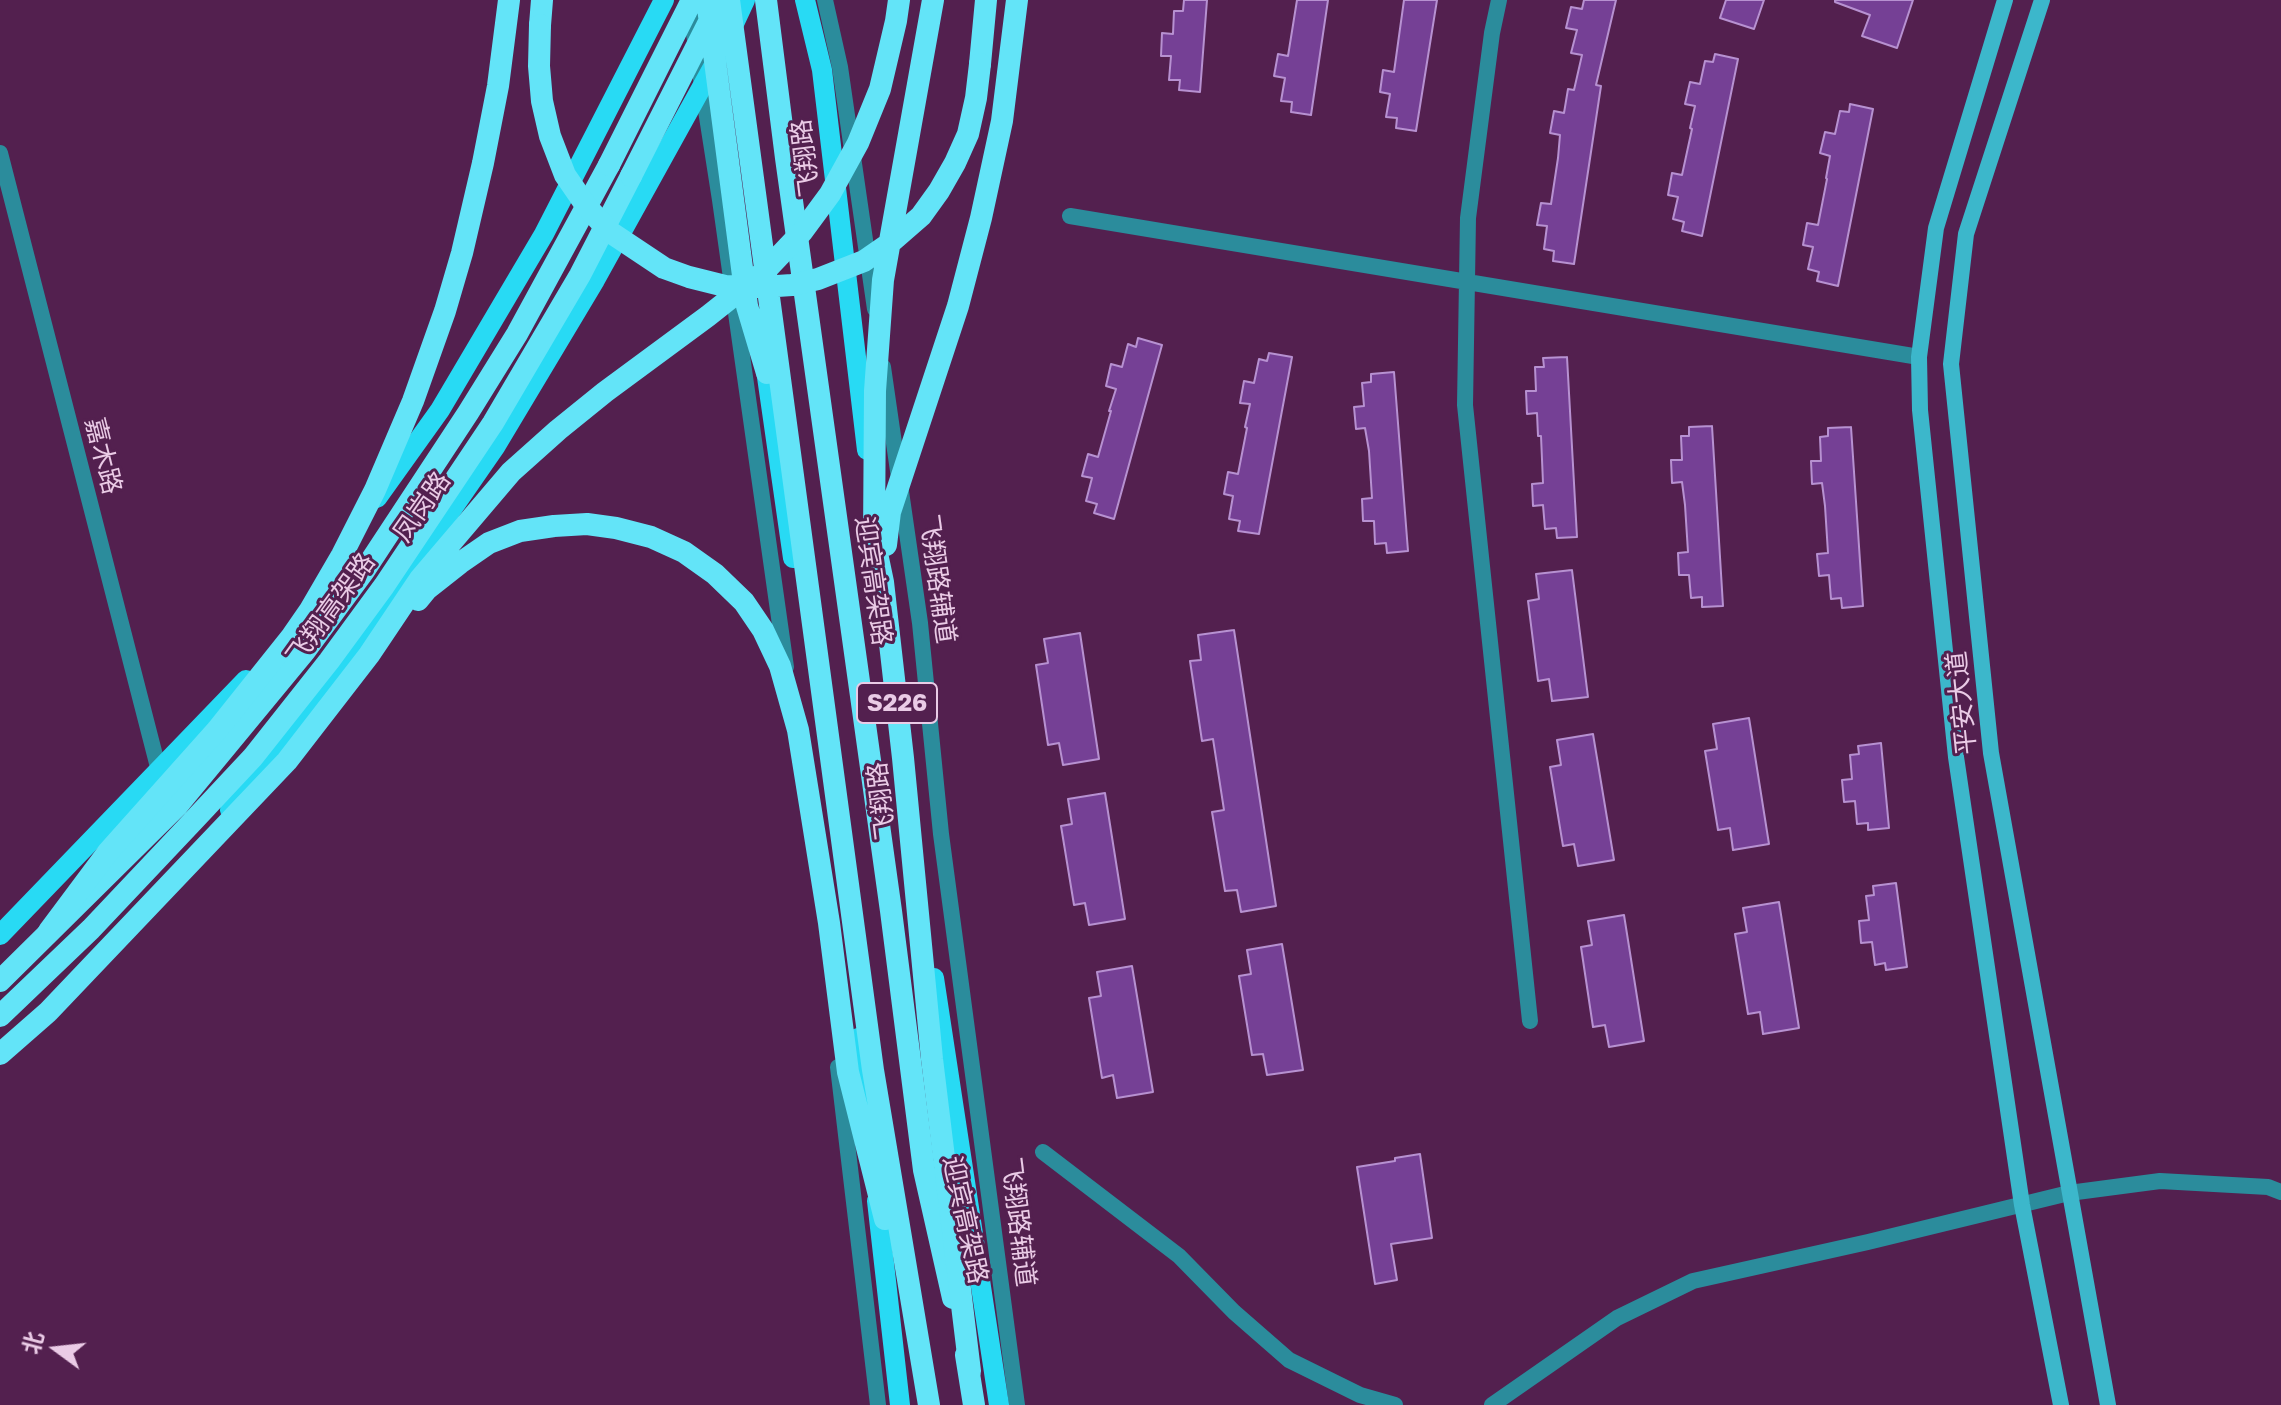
<!DOCTYPE html>
<html>
<head>
<meta charset="utf-8">
<style>
	body { margin:0 }
	#map { position:relative; width:2281px; height:1405px; overflow:hidden; background:#53204f; font-family:"Golos Text","Noto Sans SC",sans-serif }
	canvas { display:block }
	.north { position:absolute; left:16px; top:1309px; width:80px; height:80px; -webkit-text-stroke:6px #53204f; paint-order:stroke; rotate:285deg; font-size:22px; font-weight:700; line-height:32px; text-align:center; color:#eacbe6 }
	.north::after { content:''; display:block; margin:auto; width:28px; height:36px; background:#eacbe6; clip-path:polygon(50% 0,100% 100%,50% 72%,0 100%) }
</style>
</head>
<body>
<div id="map">
<canvas width="2281" height="1405"></canvas>
<div class="north">北</div>
</div>
<script>
const c = document.querySelector('canvas').getContext('2d');
c.lineJoin = 'round';
function fillPath(path, color) { c.fillStyle = color; c.fill(path, 'evenodd'); }
const shape = rows => new Path2D(rows.map(r => 'M' + r).join(''));
function trace(path, color, width, dash) { c.strokeStyle = color; c.lineWidth = width; c.lineCap = dash ? 'butt' : 'round'; c.setLineDash(dash || []); c.stroke(path); }
function drawText(font, color, halo, rows, align = 'center') {
  c.font = font + ' "Golos Text","Noto Sans SC",sans-serif'; c.lineWidth = 6; c.setLineDash([]); c.textBaseline = 'middle'; c.strokeStyle = halo; c.fillStyle = color; for (const [text, x, y, turn = 0] of rows) {
    c.save(); c.translate(x, y); c.rotate((+turn || 0) * Math.PI / 180); c.textAlign = isNaN(turn) ? turn : align; if (halo) c.strokeText(text, 0, 0); c.fillText(text, 0, 0); c.restore();
  }
}
const building = shape([
	[1184,0,1207,0,1200,92,1179,90,1180,80,1169,80,1171,56,1161,56,1162,33,1173,34,1174,11,1183,11,1184,0],
	[1297,0,1328,0,1311,115,1291,112,1292,102,1281,101,1285,78,1274,76,1278,54,1288,56,1297,0],
	[1404,0,1437,0,1416,131,1396,128,1397,118,1386,117,1390,94,1380,92,1383,70,1394,72,1404,0],
	[1584,0,1616,0,1596,85,1601,86,1574,264,1553,261,1554,251,1544,249,1547,226,1537,225,1541,203,1551,204,1558,158,1560,135,1550,133,1554,111,1564,113,1568,89,1574,90,1582,55,1571,53,1577,30,1566,28,1571,7,1582,9,1584,0],
	[1726,0,1764,0,1754,29,1720,18,1726,0],
	[1835,0,1913,0,1897,48,1862,36,1870,15,1835,2,1835,0],
	[1715,54,1738,59,1702,236,1682,231,1684,222,1673,219,1678,197,1668,195,1672,173,1682,175,1692,129,1690,128,1695,106,1685,104,1690,82,1700,84,1705,61,1713,62,1715,54],
	[1850,104,1873,109,1838,286,1817,281,1819,272,1808,269,1813,247,1803,245,1807,223,1818,225,1827,179,1826,178,1830,156,1820,153,1825,132,1835,134,1840,111,1849,112,1850,104],
	[1138,338,1162,345,1114,519,1094,513,1097,504,1086,501,1092,478,1082,476,1088,454,1098,457,1111,411,1109,411,1116,389,1106,386,1111,364,1122,367,1128,344,1136,347,1138,338],
	[1269,353,1292,357,1259,534,1238,531,1240,521,1229,519,1233,496,1224,494,1228,472,1238,474,1247,428,1245,427,1250,404,1240,403,1244,381,1254,383,1259,359,1267,361,1269,353],
	[1567,357,1577,537,1557,538,1556,528,1545,529,1543,505,1533,506,1532,484,1543,483,1541,436,1538,436,1537,413,1527,414,1526,391,1536,391,1535,367,1544,367,1543,358,1567,357],
	[1394,372,1408,551,1387,553,1386,543,1375,544,1374,521,1363,521,1362,499,1372,498,1369,451,1365,428,1356,429,1354,407,1364,406,1362,383,1371,382,1371,374,1394,372],
	[1712,426,1723,606,1702,607,1702,597,1691,598,1689,575,1679,575,1678,553,1688,552,1685,505,1682,482,1672,483,1671,460,1682,460,1681,436,1689,436,1689,427,1712,426],
	[1851,427,1863,606,1842,608,1841,598,1831,599,1829,575,1819,576,1817,554,1828,553,1825,506,1822,483,1812,484,1811,461,1821,461,1820,437,1828,436,1828,428,1851,427],
	[1572,570,1588,697,1552,701,1549,679,1538,681,1528,601,1539,599,1536,574,1572,570],
	[1234,630,1276,906,1241,912,1237,890,1225,891,1212,812,1224,810,1213,739,1202,741,1190,661,1201,660,1198,635,1234,630],
	[1080,633,1099,759,1063,765,1059,743,1048,745,1036,665,1048,663,1044,639,1080,633],
	[1749,718,1769,844,1733,850,1730,828,1718,830,1705,751,1717,749,1713,724,1749,718],
	[1593,734,1614,860,1578,866,1574,844,1563,846,1550,767,1561,765,1557,740,1593,734],
	[1881,743,1889,828,1868,830,1868,823,1857,824,1855,801,1844,802,1842,780,1852,779,1850,755,1859,754,1858,746,1881,743],
	[1105,793,1125,919,1089,925,1085,903,1074,905,1061,826,1072,824,1068,799,1105,793],
	[1896,883,1907,967,1886,970,1885,963,1875,965,1872,942,1861,943,1859,921,1869,920,1866,896,1874,895,1873,886,1896,883],
	[1779,902,1799,1028,1763,1034,1760,1012,1748,1014,1735,934,1747,932,1743,908,1779,902],
	[1624,915,1644,1041,1609,1047,1605,1025,1593,1027,1581,947,1592,945,1588,921,1624,915],
	[1282,944,1303,1070,1267,1075,1263,1054,1252,1055,1239,976,1251,974,1247,950,1282,944],
	[1132,966,1153,1092,1117,1098,1113,1075,1102,1078,1089,998,1101,996,1097,972,1132,966],
	[1420,1154,1432,1238,1391,1244,1397,1280,1375,1284,1357,1167,1395,1161,1395,1158,1420,1154]
]);
fillPath(building, '#754095');
trace(building, '#b791d1', 2);
trace(shape([
	[1043,1152,1179,1256,1234,1312,1289,1360,1360,1395,1395,1405],
	[1492,1405,1617,1318,1693,1281,1868,1242,2069,1193,2160,1181,2268,1187,2281,1192]
]), '#2b8c9c', 16);
trace(shape([
	[825,0,840,67,875,309],
	[1499,0,1492,33,1468,218,1465,405,1530,1021],
	[689,2,720,200,786,667],
	[0,153,159,771],
	[1070,216,1919,357],
	[883,367,920,623,941,834,1017,1405],
	[838,1067,878,1405]
]), '#2b8c9c', 16);
trace(shape([
	[2005,0,1936,228,1919,357,1920,410,1956,757,2022,1205,2061,1405],
	[2042,0,1966,234,1951,364,1991,753,2108,1405]
]), '#3cb7cb', 16);
trace(shape([
	[805,0,822,70,867,450],
	[764,356,793,558],
	[377,498,440,410,544,234,664,0],
	[230,810,380,613,495,447,595,280,719,56,745,0],
	[0,935,246,680],
	[934,978,999,1405],
	[858,1038,867,1117],
	[877,1201,900,1405]
]), '#28daf4', 20);
trace(shape([
	[766,0,786,158,891,911,924,1170,953,1298],
	[540,25,542,0],
	[980,64,986,0],
	[0,981,177,806,305,651,364,571,468,413,517,334,609,165],
	[0,1016,91,929,195,819,253,757,329,661,384,586,493,423,580,275,631,176],
	[966,1355,974,1405]
]), '#63e4f8', 22);
trace(shape([
	[707,0,747,306,767,373],
	[729,0,873,1070,929,1405],
	[933,0,883,280,875,391,874,539,883,582,903,758,932,1059,970,1371],
	[540,25,539,66,542,101,550,136,565,175,587,207,610,232,664,268,689,277,725,286,762,287,792,285,818,279,864,261,890,243,921,216,939,191,955,163,968,134,976,98,980,64],
	[609,165,692,0],
	[631,176,710,20],
	[886,545,890,512,958,306,981,218,1002,121,1017,0],
	[418,600,427,589,460,563,489,543,520,531,554,526,587,524,616,528,651,537,684,552,715,574,744,602,763,630,780,666,798,730,829,923,848,1072,885,1219],
	[49,931,108,852,217,730,292,636,310,610,342,555,375,490,413,401,445,311,462,253,483,163,498,86,509,0],
	[0,1054,48,1012,287,761,369,655,420,579,511,472,558,430,605,392,708,316,766,270,802,232,830,194,858,143,880,89,896,21,899,0]
]), '#63e4f8', 22);
for (const [x, y, w] of [
	[897,703,80]
]) { const box = new Path2D(); box.roundRect(x - w / 2, y - 20, w, 40, 6); c.fillStyle = '#53204f'; c.fill(box); trace(box, '#eacbe6', 2); }
drawText('bold 24px', '#eacbe6', null, [
	["S226",897,703]
]);
drawText('26px', '#eacbe6', '#53204f', [
	["飞翔路",806,158,-97],
	["嘉木路",103,456,76],
	["凤岗路",422,507,-55],
	["飞翔路辅道",937,579,82],
	["迎宾高架路",873,581,82],
	["飞翔高架路",331,609,-54],
	["平安大道",1962,703,-96],
	["飞翔路",882,801,-97],
	["迎宾高架路",965,1220,78],
	["飞翔路辅道",1018,1222,83]
]);
</script>
</body>
</html>
